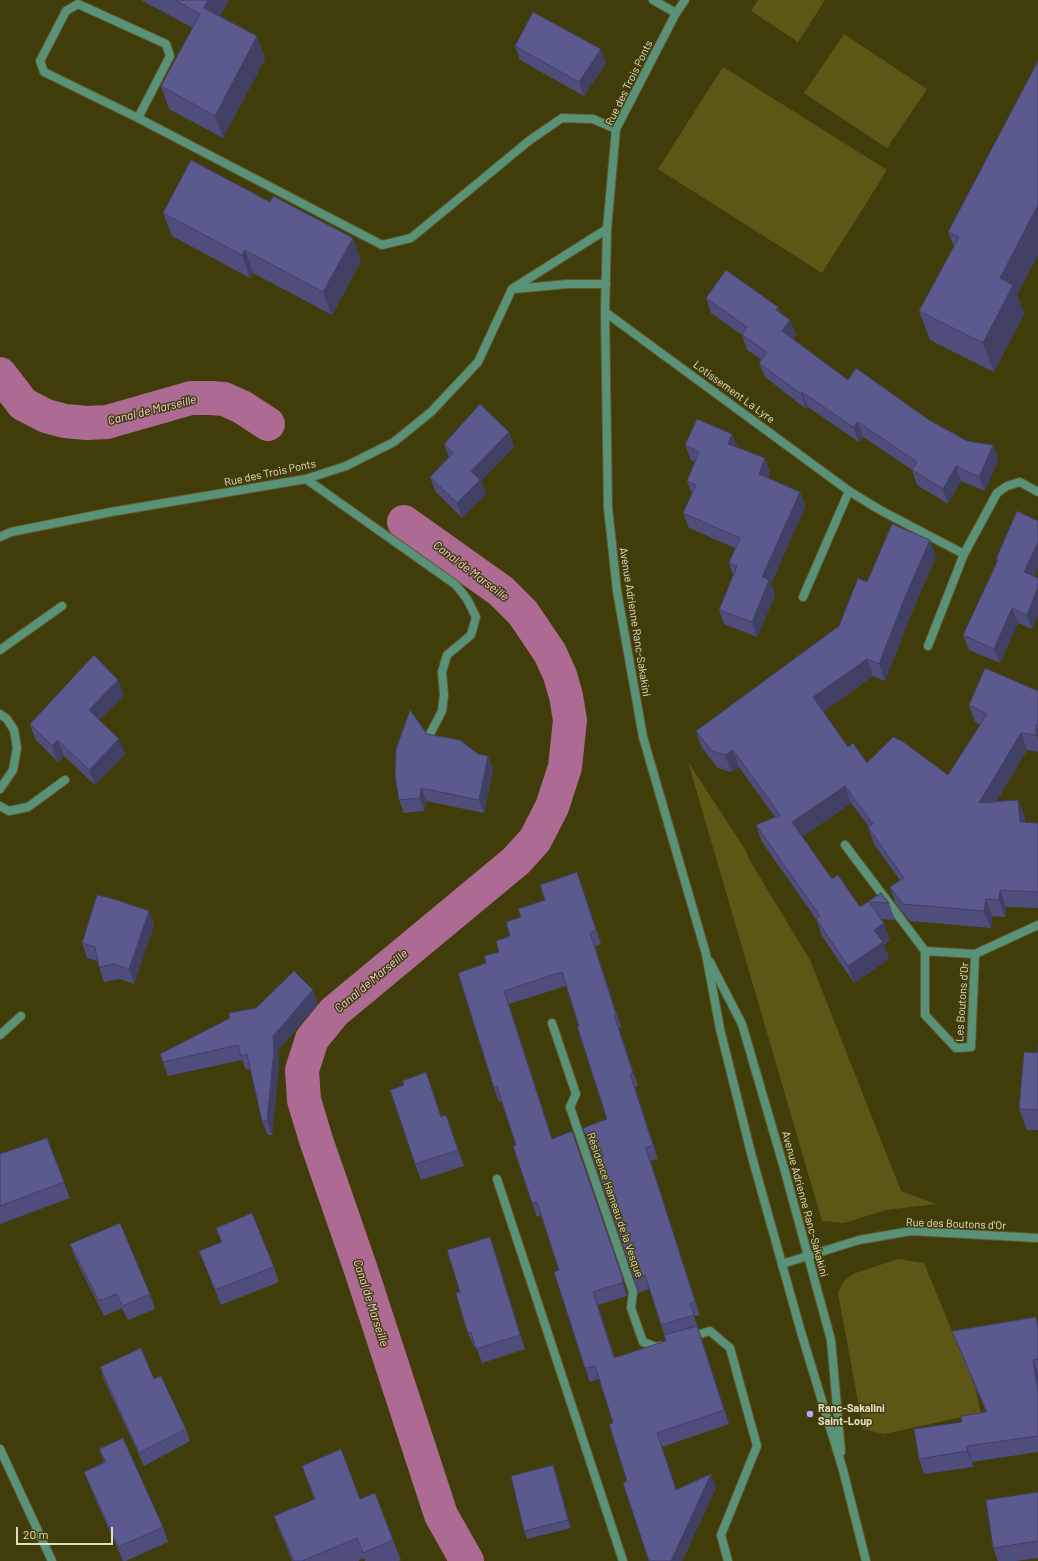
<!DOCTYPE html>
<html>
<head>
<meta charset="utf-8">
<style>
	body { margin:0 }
	#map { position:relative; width:1038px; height:1561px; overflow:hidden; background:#413d0b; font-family:Barlow,sans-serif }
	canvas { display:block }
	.scale { position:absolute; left:16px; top:1527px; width:97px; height:18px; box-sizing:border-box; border:2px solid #e1dfc0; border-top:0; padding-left:5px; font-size:12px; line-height:14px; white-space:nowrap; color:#e1dfc0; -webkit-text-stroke:3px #413d0b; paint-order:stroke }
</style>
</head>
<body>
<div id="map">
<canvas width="1038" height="1561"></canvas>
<div class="scale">20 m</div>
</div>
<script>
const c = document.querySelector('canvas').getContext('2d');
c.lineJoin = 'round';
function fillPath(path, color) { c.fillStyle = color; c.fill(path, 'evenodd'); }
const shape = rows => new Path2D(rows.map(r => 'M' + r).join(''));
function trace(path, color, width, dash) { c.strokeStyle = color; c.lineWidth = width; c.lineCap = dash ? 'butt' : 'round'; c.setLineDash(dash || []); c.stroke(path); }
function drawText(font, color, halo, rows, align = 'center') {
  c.font = font + ' Barlow,sans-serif'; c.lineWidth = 3; c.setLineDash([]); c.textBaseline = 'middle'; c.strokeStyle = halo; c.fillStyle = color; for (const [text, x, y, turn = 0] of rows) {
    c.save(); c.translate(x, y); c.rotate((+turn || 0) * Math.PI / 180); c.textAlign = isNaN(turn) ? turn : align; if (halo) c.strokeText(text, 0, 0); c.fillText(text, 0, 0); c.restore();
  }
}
fillPath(shape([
	[758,0,825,0,798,42,751,11],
	[844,34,927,89,887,148,804,93],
	[723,67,887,170,822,273,658,169],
	[688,762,745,849,750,861,810,960,901,1191,936,1204,886,1210,844,1223,822,1221],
	[898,1259,924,1263,975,1387,981,1413,884,1434,863,1429,838,1293,843,1282,853,1274]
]), '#5d5715');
trace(shape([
	[0,374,23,404,46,416,65,421,87,423,107,422,191,398,211,398,224,399,242,407,268,424],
	[404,522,501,591,523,613,550,653,560,675,566,696,570,720,565,767,552,807,535,840,516,861,334,1012,312,1039,302,1070,304,1100,316,1140,361,1270,441,1515,467,1561]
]), '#ad6a92', 34);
const service = shape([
	[653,0,676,13],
	[138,118,170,56,166,44,78,4,66,11,40,61,44,72,138,118,382,245,411,238,530,140,562,118,593,119,616,129],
	[605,312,849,491,803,597],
	[306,479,456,585,467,599,476,617,471,635,447,655,442,672,444,695,442,711,430,734],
	[849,491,880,510,964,554],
	[928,646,964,554,997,493,1007,486,1020,482,1038,492],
	[0,650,62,606],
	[0,714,7,719,14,730,17,748,13,770,0,789],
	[0,806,9,811,28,807,65,780],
	[845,845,925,951,975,954,1038,925],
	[925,951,925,1015,956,1048,971,1047,975,954],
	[0,1035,21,1016]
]);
const minor = shape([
	[514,289,567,284,606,284],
	[0,537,11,532,111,512,306,479,346,466,394,442,431,412,478,362,512,289,607,229],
	[552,1023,576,1094,570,1107,633,1292,631,1308,643,1342,656,1347,661,1346],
	[497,1179,623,1561],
	[782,1264,859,1240,911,1231,1038,1238],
	[690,1337,710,1331,730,1348,757,1446,721,1535,728,1561],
	[0,1449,52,1561]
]);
const tertiary = shape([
	[685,0,676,13,616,129,607,229,605,312,608,508,617,591,643,737,706,954,720,1029,752,1157,801,1332,843,1470,866,1561],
	[710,962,742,1024,784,1168,831,1340,841,1452]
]);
trace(service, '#5e5a2c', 10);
trace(minor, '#5e5a2c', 10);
trace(tertiary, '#5e5a2c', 10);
trace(service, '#5a9279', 8);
trace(minor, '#5a9279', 8);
trace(tertiary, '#5a9279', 8);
fillPath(shape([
	[141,0,229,0,220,16,257,36,265,59,223,138,169,109,161,86,193,28],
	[515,46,606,63,584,96,520,60],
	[1038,61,1038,254,1017,295,1024,314,994,372,930,340,919,311,954,247,948,232],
	[163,213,361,261,332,315,253,273,250,278,172,236],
	[706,298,778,307,781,313,790,320,796,335,793,339,848,380,929,420,967,441,993,445,998,460,985,491,961,481,948,504,917,485,912,470,863,437,859,442,808,407,806,409,765,377,759,363,761,359,747,350,742,335,711,313],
	[509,432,514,447,481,481,486,494,462,518,435,491,430,477,449,457,444,444],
	[685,445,737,447,765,458,770,473,768,478,800,492,805,507,771,584,775,595,757,637,724,624,719,610,733,575,729,563,735,548,689,528,683,513,692,494,687,481,695,462,691,460],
	[1038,521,1038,568,1034,577,1032,629,1018,623,1000,663,969,650,963,635,997,562,996,559],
	[936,557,911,614,885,681,873,676,823,712,848,747,867,763,948,775,980,725,975,722,969,705,1038,691,1038,752,1027,750,996,802,1018,800,1025,817,1025,823,1038,823,1038,908,1006,907,1005,917,992,916,991,928,910,921,896,904,890,887,900,880,874,844,868,827,869,827,851,803,802,837,832,879,860,907,881,893,889,903,895,920,881,919,884,923,890,940,884,945,889,959,854,983,822,936,816,919,762,842,756,825,775,817,739,767,731,772,718,768,702,748,696,731,839,626,867,582],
	[118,680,124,696,99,720,125,754,95,785,64,756,58,762,35,739,30,724],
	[427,734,478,754,488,756,493,769,484,813,426,801,424,811,404,813,399,800],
	[582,886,601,944,595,946,621,1027,619,1028,638,1086,635,1087,658,1159,650,1161,700,1315,694,1316,729,1424,662,1447,676,1489,711,1474,716,1488,682,1561,627,1481,613,1423,599,1379,590,1382,585,1368,559,1270,541,1215,537,1217,532,1203,516,1145,501,1101,499,1102,494,1088,486,963,499,952,510,936,521,917,545,900],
	[566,986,607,1119,634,1279,638,1293,650,1289,666,1341,615,1358,598,1305,627,1296,627,1293,552,1138,509,1004],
	[149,911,154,925,134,984,120,979,104,982,99,967,98,961,87,958,82,943],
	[318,1004,278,1050,279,1064,272,1135,268,1135,262,1121,250,1069,246,1070,242,1060,168,1076,160,1054],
	[1038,1045,1038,1130,1027,1130,1019,1109,1037,1053],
	[432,1088,441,1116,446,1115,464,1166,421,1180,415,1164],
	[47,1138,70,1198,0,1224,0,1154],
	[216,1228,274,1267,279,1282,221,1305,199,1251,221,1242],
	[490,1237,495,1251,525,1349,482,1363,476,1346,474,1347,468,1333,460,1292],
	[70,1244,150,1294,155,1309,128,1320,122,1308,104,1316,75,1258],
	[1038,1323,1038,1452,972,1462,973,1467,924,1474,919,1459,962,1422,986,1412,958,1347,952,1331],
	[100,1367,154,1379,186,1429,190,1441,144,1466,104,1380],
	[99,1449,163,1527,168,1542,126,1561,123,1561,90,1487,84,1472,104,1462],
	[553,1465,556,1473,571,1528,527,1539,524,1531],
	[302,1466,360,1499,393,1540,401,1560,399,1561,365,1561,364,1558,358,1561,292,1561,282,1537,274,1516,314,1499],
	[1038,1492,1038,1558,1016,1561,998,1561,993,1548]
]), '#4e4d7b');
fillPath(shape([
	[208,0,229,0,212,31,204,8],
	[257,36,265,59,223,138,215,116],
	[601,49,606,63,584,96,579,82],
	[1038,205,1038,254,1017,295,1024,314,994,372,983,343,1000,278],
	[353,238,361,261,332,315,323,292],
	[245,250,253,273,250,278,242,255],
	[778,307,784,321,776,310],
	[790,320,796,335,788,346,782,331],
	[802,392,808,407,806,409,801,394],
	[858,422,863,437,859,442,853,427],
	[509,432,514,447,481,481,486,494,462,518,457,503,471,471],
	[732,434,738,448,728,444],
	[993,445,998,460,985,491,979,477],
	[765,458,770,473,764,489,759,474],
	[956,466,961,481,948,504,943,489],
	[800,492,805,507,771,584,775,595,757,637,752,622,762,577],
	[930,540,936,557,911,614,885,681,879,664,905,597],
	[1038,542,1038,568,1029,587,1024,572],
	[1038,587,1038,615,1032,629,1027,615],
	[1012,608,1018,623,1000,663,994,649],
	[867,659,873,676,820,714,813,697],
	[118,680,124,696,94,725,89,710],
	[1036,725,1038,730,1038,742,1036,735],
	[1021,733,1027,750,985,820,979,803],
	[119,739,125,754,95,785,89,770],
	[58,740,64,756,58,762,52,746],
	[733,750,739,767,731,772,725,755],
	[488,756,493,769,484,813,479,800],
	[845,786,851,803,799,839,792,822],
	[421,788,426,801,424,811,420,798],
	[1018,800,1025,817,1026,839,1020,822],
	[577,872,582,886,601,944,596,930],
	[1000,890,1006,907,1005,917,999,900],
	[986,899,992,916,991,928,984,911],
	[149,911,154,925,134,984,129,969],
	[884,923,890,940,884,945,889,959,854,983,848,966,874,930],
	[590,933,595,946,621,1027,616,1014],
	[313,990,318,1004,278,1050,279,1064,272,1135,267,1121,273,1036],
	[504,991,509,1004,556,1152,552,1139],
	[614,1015,619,1028,638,1086,633,1073],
	[426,1072,432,1088,446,1132],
	[630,1074,635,1087,658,1159,653,1145],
	[446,1115,452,1131,464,1166,458,1150],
	[577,1145,627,1293,627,1296,622,1283],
	[646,1148,650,1161,700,1315,695,1301],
	[490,1237,495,1251,525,1349,520,1335],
	[593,1292,598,1305,619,1372,614,1358],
	[697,1326,702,1339,729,1424,724,1410],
	[1033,1360,1038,1373,1038,1391],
	[967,1446,972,1462,973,1467,967,1451],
	[553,1465,556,1473,571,1528,568,1520],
	[711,1474,716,1488,682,1561,671,1561]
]), '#403f64');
const building = shape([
	[175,0,208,0,204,8,257,36,215,116,161,86,200,14,175,0],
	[533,12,601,49,579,82,515,46,533,12],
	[1038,61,1038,205,1000,278,1013,285,983,343,919,311,959,237,948,232,1038,61],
	[191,160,270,202,273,196,353,238,323,292,245,250,242,255,163,213,191,160],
	[726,270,778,307,776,310,790,320,782,331,848,380,856,368,929,420,967,441,993,445,979,477,956,466,943,489,912,470,917,462,858,422,853,427,802,392,801,394,759,363,767,352,742,335,747,327,706,298,726,270],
	[480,404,509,432,471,471,480,480,457,503,430,477,453,453,444,444,480,404],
	[697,419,732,434,728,444,765,458,759,474,800,492,762,577,769,580,752,622,719,610,737,566,729,563,740,538,683,513,696,485,687,481,699,452,685,445,697,419],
	[1017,511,1038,521,1038,542,1024,572,1038,578,1038,587,1027,615,1012,608,994,649,963,635,998,560,996,559,1017,511],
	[892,524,930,540,905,597,879,664,867,659,813,697,848,747,853,743,867,763,893,737,902,741,948,775,987,714,969,705,985,668,1038,691,1038,725,1036,725,1036,735,1021,733,979,803,1018,800,1020,822,1038,823,1038,892,1000,890,999,900,986,899,984,911,903,904,890,887,904,878,868,827,873,824,845,786,792,822,832,879,838,875,860,907,881,893,889,903,869,902,884,923,874,930,883,942,848,966,816,919,820,916,756,825,780,815,733,750,725,755,712,751,696,731,839,626,858,578,867,582,892,524],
	[94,655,118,680,89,710,119,739,89,770,58,740,52,746,30,724,94,655],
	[410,710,427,734,460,740,478,754,488,756,479,800,421,788,420,798,399,800,395,776,396,749,410,710],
	[577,872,596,930,590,933,616,1014,614,1015,633,1073,630,1074,653,1145,646,1148,695,1301,690,1303,694,1315,661,1325,645,1275,634,1279,583,1128,607,1119,577,1026,579,1026,562,972,504,991,552,1139,572,1131,623,1279,622,1283,593,1292,614,1358,666,1341,664,1335,697,1326,724,1410,657,1433,676,1490,711,1474,671,1561,649,1561,623,1483,627,1481,609,1424,613,1423,604,1394,595,1366,585,1368,554,1272,559,1270,537,1202,532,1203,513,1146,516,1145,497,1087,494,1088,458,973,486,963,484,956,499,952,496,941,510,936,506,922,521,917,518,909,545,900,540,885,577,872],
	[97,895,114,899,149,911,129,969,114,964,99,967,95,947,82,943,97,895],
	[294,971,313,990,273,1036,274,1050,267,1121,262,1121,247,1054,241,1056,238,1045,163,1062,160,1054,230,1018,229,1013,256,1008,294,971],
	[1038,1045,1038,1110,1019,1109,1024,1052,1037,1053,1038,1045],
	[426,1072,441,1117,446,1115,458,1150,415,1164,390,1090,404,1085,402,1081,426,1072],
	[47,1138,64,1182,0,1206,0,1154,47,1138],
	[252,1213,274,1267,215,1290,199,1251,222,1242,216,1228,252,1213],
	[120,1223,150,1294,122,1306,117,1294,99,1301,70,1244,120,1223],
	[490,1237,520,1335,476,1349,471,1332,468,1333,461,1311,456,1293,460,1292,447,1250,490,1237],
	[1036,1317,1038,1328,1038,1359,1033,1360,1038,1391,1038,1436,967,1446,967,1451,919,1459,914,1429,962,1422,961,1416,987,1412,952,1331,1036,1317],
	[141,1348,154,1379,161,1376,186,1429,139,1453,100,1367,141,1348],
	[123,1438,163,1527,118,1547,84,1472,106,1462,99,1449,123,1438],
	[341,1449,360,1499,375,1493,393,1540,363,1553,357,1538,302,1561,294,1561,274,1516,315,1499,302,1466,341,1449],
	[553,1465,568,1520,524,1531,511,1476,553,1465],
	[1038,1492,1038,1541,993,1548,986,1500,1038,1492]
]);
fillPath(building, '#5b5a8f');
trace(building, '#403f64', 1);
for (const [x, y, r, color] of [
	[810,1414,4,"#afaefa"]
]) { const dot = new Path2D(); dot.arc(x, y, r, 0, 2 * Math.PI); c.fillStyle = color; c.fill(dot); trace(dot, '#413d0b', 1.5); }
drawText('11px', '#e1dfc0', '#413d0b', [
	["Rue des Trois Ponts",629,83,-64],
	["Lotissement La Lyre",734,392,36],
	["Rue des Trois Ponts",270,473,-12],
	["Avenue Adrienne Ranc-Sakakini",635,622,81],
	["Les Boutons d'Or",962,1002,-86],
	["Avenue Adrienne Ranc-Sakakini",805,1204,75],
	["Résidence Hameau de la Vesque",615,1205,71],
	["Rue des Boutons d'Or",956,1224,2]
]);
drawText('bold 11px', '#e1dfc0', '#413d0b', [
	["Ranc-Sakalini",818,1408],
	["Saint-Loup",818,1421]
], 'left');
drawText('italic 12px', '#f6cfe4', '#413d0b', [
	["Canal de Marseille",152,410,-14],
	["Canal de Marseille",471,571,37],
	["Canal de Marseille",371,981,-40],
	["Canal de Marseille",371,1303,72]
]);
</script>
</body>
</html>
